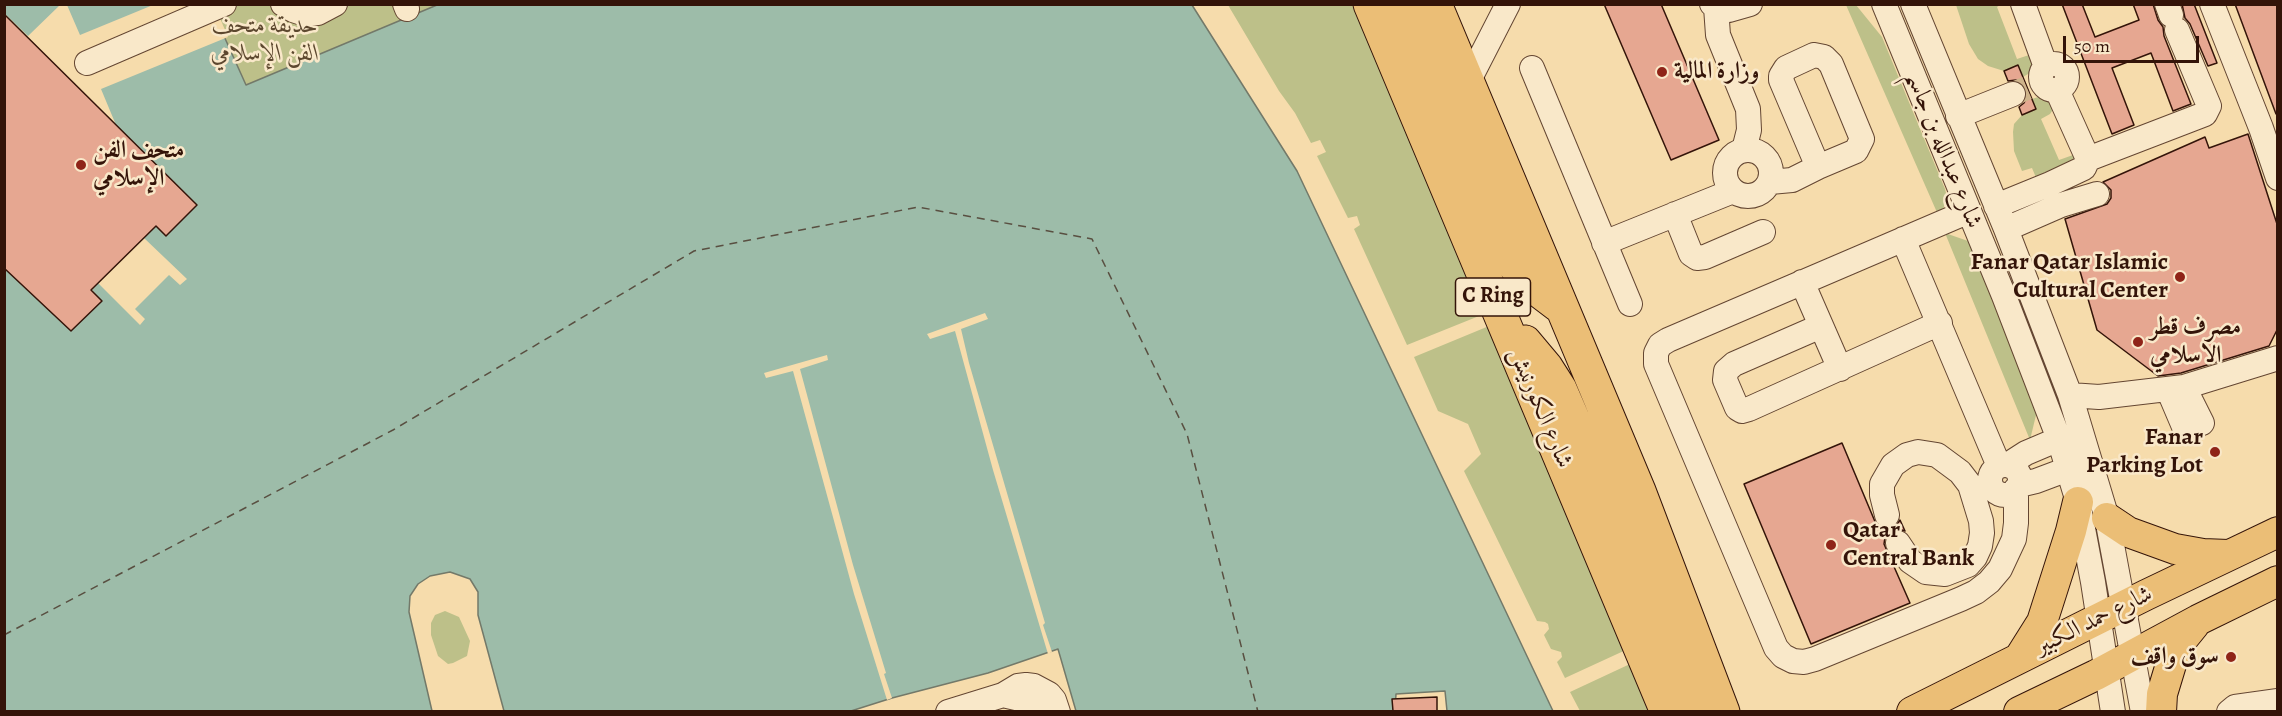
<!DOCTYPE html>
<html>
<head>
<meta charset="utf-8">
<style>
	body { margin:0 }
	#map { position:relative; width:2282px; height:716px; overflow:hidden; background:#f6dcac; font-family:Alegreya,serif }
	canvas { display:block }
	.frame { position:absolute; inset:0; border:6px solid #341409; pointer-events:none }
	.scale { position:absolute; left:2063px; top:36px; width:136px; height:27px; box-sizing:border-box; border:3px solid #341409; border-top:0; padding-left:8px; font-size:18px; line-height:21px; white-space:nowrap; color:#341409; -webkit-text-stroke:4px #f9e8c9; paint-order:stroke }
</style>
</head>
<body>
<div id="map">
<canvas width="2282" height="716"></canvas>
<div class="frame"></div>
<div class="scale">50 m</div>
</div>
<script>
const c = document.querySelector('canvas').getContext('2d');
c.lineJoin = 'round';
function fillPath(path, color) { c.fillStyle = color; c.fill(path, 'evenodd'); }
const shape = rows => new Path2D(rows.map(r => 'M' + r).join(''));
function trace(path, color, width, dash) { c.strokeStyle = color; c.lineWidth = width; c.lineCap = dash ? 'butt' : 'round'; c.setLineDash(dash || []); c.stroke(path); }
function drawText(font, color, halo, rows, align = 'center') {
  c.font = font + ' Alegreya,Amiri,serif'; c.lineWidth = 5; c.setLineDash([]); c.textBaseline = 'middle'; c.strokeStyle = halo; c.fillStyle = color; for (const [text, x, y, turn = 0] of rows) {
    c.save(); c.translate(x, y); c.rotate((+turn || 0) * Math.PI / 180); c.textAlign = isNaN(turn) ? turn : align; if (halo) c.strokeText(text, 0, 0); c.fillText(text, 0, 0); c.restore();
  }
}
fillPath(shape([
	[210,5,437,5,246,85],
	[1228,5,1354,5,1484,314,1407,345,1354,229,1360,225,1357,216,1348,218,1317,156,1326,152,1320,140,1311,143,1295,113,1279,91],
	[1846,5,1856,5,1882,37,1945,189,1946,193,1944,207,1939,217],
	[1956,5,2000,5,1997,7,2017,59,2032,54,2035,68,2033,71,2023,77,2018,65,2004,71,1988,66,1978,59,1969,44],
	[2041,96,2048,96,2054,108,2050,114,2041,119,2059,160,2073,155,2078,159,2037,180,2032,168,2022,171,2014,151,2013,132,2014,124,2022,115,2036,109,2032,99],
	[1945,233,1968,241,1974,253,2037,411,2030,440],
	[1489,326,1628,649,1565,678,1557,662,1562,657,1561,652,1551,649,1544,635,1549,629,1548,624,1545,622,1537,621,1464,471,1481,454,1468,424,1438,411,1414,357],
	[445,611,459,617,470,641,467,656,453,663,448,664,438,656,431,635,431,623,435,615],
	[1630,664,1651,711,1580,711,1570,692]
]), '#bdc089');
const water = shape([
	[4,5,210,5,246,85,437,5,1192,5,1297,171,1553,711,1447,711,1445,691,1396,694,1395,711,1076,711,1058,649,988,673,892,698,851,711,504,711,478,615,478,592,470,579,450,572,430,576,418,584,410,596,409,612,432,711,5,711,4,5]
]);
fillPath(water, '#9dbca9');
trace(water, '#737969', 1.5);
fillPath(shape([
	[214,4,228,37,101,89,116,125,197,205,166,236,156,226,144,238,187,279,180,285,169,275,135,309,145,319,140,325,98,283,92,290,102,301,71,331,4,268,5,14,28,36,60,5,67,5,80,35,153,5],
	[985,313,988,319,961,329,969,363,1045,623,1043,625,1052,652,1048,654,993,470,955,331,930,339,927,334],
	[827,355,828,360,800,369,853,565,886,673,884,674,892,698,887,700,854,594,793,371,766,378,764,373]
]), '#f6dcac');
trace(shape([
	[4,635,393,430,694,251,918,207,1092,239,1187,434,1258,712]
]), '#594f41', 1.5, [8, 6]);
const building = shape([
	[1604,4,1661,4,1719,140,1671,160,1604,4],
	[2062,4,2082,4,2095,37,2139,20,2133,4,2153,4,2158,20,2163,27,2164,36,2191,104,2173,111,2151,53,2112,68,2134,125,2112,134,2062,4],
	[2182,4,2194,4,2217,63,2208,66,2190,24,2185,18,2182,4],
	[2235,4,2277,4,2277,114,2276,114,2235,4],
	[4,14,197,205,166,236,156,226,91,290,102,301,71,331,4,268,4,14],
	[2018,65,2036,109,2022,115,2019,107,2024,103,2027,97,2026,88,2022,83,2016,80,2008,81,2004,71,2018,65],
	[2248,134,2277,224,2277,330,2269,346,2181,373,2158,376,2097,330,2065,219,2107,204,2111,198,2111,190,2103,182,2205,137,2209,148,2248,134],
	[1842,443,1876,524,1883,528,1890,529,1896,526,1900,520,1905,531,1898,529,1890,532,1885,537,1884,544,1910,603,1811,644,1744,484,1842,443],
	[1437,697,1437,711,1393,711,1392,699,1437,697]
]);
fillPath(building, '#e6a791');
trace(building, '#341409', 1.5);
trace(shape([
	[2013,94,2027,88]
]), '#cfb48b', 24, [24, 12]);
const minor = shape([
	[283,4,293,10,305,14,318,13,335,4],
	[405,4,407,9],
	[1712,4,1729,10,1750,4],
	[1884,4,2004,296,2059,439,2078,502,2093,582,2113,712],
	[1913,4,2006,229,2070,395,2107,518,2143,712],
	[2023,4,2046,67],
	[2167,4,2171,15],
	[2212,4,2261,128,2278,178],
	[1716,7,1718,35,1748,109,1749,130,1744,150],
	[1814,55,1824,57,1831,64,1862,139,1856,151,1818,167,1781,80,1781,76,1786,68,1814,55],
	[87,63,224,4],
	'2041 77a13 13 0 1 1 26 0a13 13 0 1 1-26 0Z',
	[1532,68,1630,304],
	[1467,84,1508,4],
	[2057,90,2088,159],
	[1958,116,2013,94],
	'1725 173a23 23 0 1 1 46 0a23 23 0 1 1-46 0Z',
	[1770,182,1792,180,1818,167],
	[1996,206,2050,184,2084,168,2088,159,2205,114,2209,106,2177,30],
	[1967,212,1668,340,1660,345,1656,353,1656,364,1776,648,1783,656,1793,661,1804,662,1815,659,1961,599,1976,592,1989,582,2000,569,2014,539,2016,523,2016,489],
	[1675,214,1691,254,1697,258,1705,257,1763,232],
	[2006,229,2061,205,2097,194],
	[1903,239,1999,466],
	[1604,243,1733,191],
	[1802,282,1840,369],
	[1821,326,1734,364,1726,371,1725,380,1737,408,1742,411,1749,409,1940,323],
	[2184,387,2202,423],
	[2168,389,2185,429],
	[2070,395,2099,397,2184,387,2278,358],
	'1990 480a15 15 0 1 1 30 0a15 15 0 1 1-30 0Z',
	[2010,466,2012,462,2026,453,2059,439],
	[2019,485,2036,481,2068,469],
	[1887,515,1882,495,1882,484,1893,465,1907,455,1918,452,1937,455,1960,472,1970,485,1981,521,1982,533,1980,546,1975,557,1968,565,1945,574,1926,572,1910,561,1898,543],
	[1003,695,1029,701,1040,712],
	[948,712,1003,695,1018,686,1026,685,1034,686,1049,694,1054,700,1058,712],
	[2229,712,2235,707,2278,701]
]);
const major = shape([
	[2107,518,2128,532,2175,549,2203,554,2228,555],
	[2020,657,2042,622,2071,531,2078,502],
	[1912,712,2146,595,2278,532],
	[2019,712,2096,675,2198,620,2278,581],
	[2161,712,2162,694,2172,661,2181,641,2194,625]
]);
const highway = shape([
	[1370,4,1667,712],
	[1402,4,1506,249,1516,267,1529,283,1558,305],
	[1435,4,1639,491,1723,712],
	[1525,342,1546,367,1560,389,1669,640,1697,712]
]);
trace(minor, '#644632', 26);
trace(major, '#341409', 32);
trace(highway, '#341409', 35);
trace(minor, '#f9e8c9', 24);
trace(major, '#ebbe76', 30);
trace(highway, '#ebbe76', 33);
for (const [x, y, r, color] of [
	[1662,72,6,"#8f2418"],
	[81,165,6,"#8f2418"],
	[2180,277,6,"#8f2418"],
	[2138,342,6,"#8f2418"],
	[2215,452,6,"#8f2418"],
	[1831,545,6,"#8f2418"],
	[2231,657,6,"#8f2418"]
]) { const dot = new Path2D(); dot.arc(x, y, r, 0, 2 * Math.PI); c.fillStyle = color; c.fill(dot); trace(dot, '#f9e8c9', 2); }
for (const [x, y, w] of [
	[1493,297,75]
]) { const box = new Path2D(); box.roundRect(x - w / 2, y - 19, w, 38, 4.5); c.fillStyle = '#f9e8c9'; c.fill(box); trace(box, '#341409', 1.5); }
drawText('bold 22px', '#341409', null, [
	["C Ring",1493,297]
]);
drawText('italic 24px', '#5d482f', '#f9e8c9', [
	["حديقة متحف",265,26],
	["الفن الإسلامي",265,54]
]);
drawText('bold 24px', '#341409', '#f9e8c9', [
	["وزارة المالية",1674,72],
	["متحف الفن",93,151],
	["الإسلامي",93,179],
	["Fanar Qatar Islamic",2168,263,"right"],
	["Cultural Center",2168,291,"right"],
	["مصرف قطر",2150,328],
	["الاسلامي",2150,356],
	["Fanar",2203,438,"right"],
	["Parking Lot",2203,466,"right"],
	["Qatar",1843,531],
	["Central Bank",1843,559],
	["سوق واقف",2219,657,"right"]
], 'left');
drawText('24px', '#341409', '#f9e8c9', [
	["شارع عبدالله بن جاسم",1943,150,68],
	["شارع الكورنيش",1540,408,67],
	["شارع حمد الكبير",2094,621,-26]
]);
</script>
</body>
</html>
